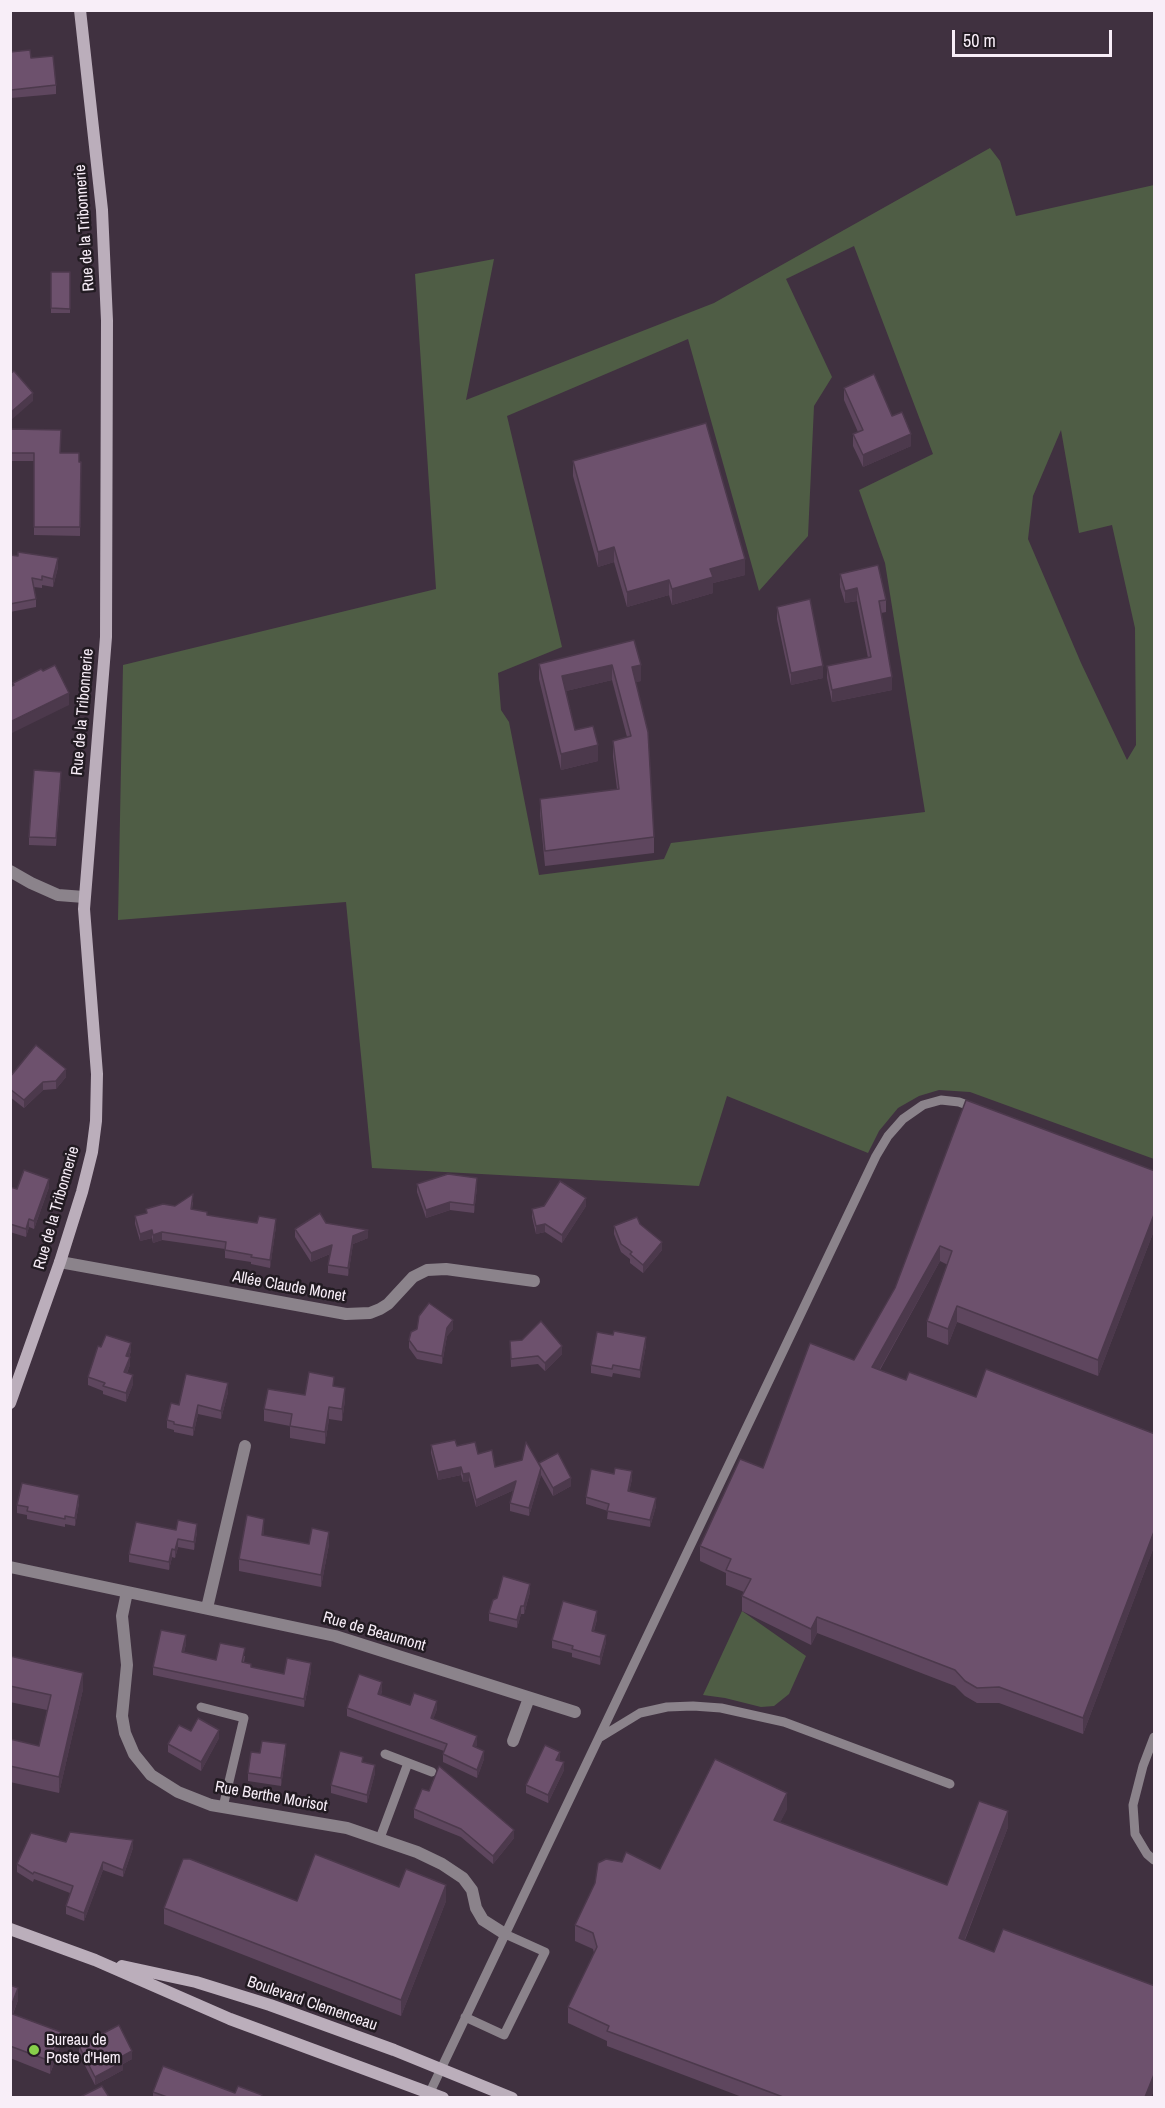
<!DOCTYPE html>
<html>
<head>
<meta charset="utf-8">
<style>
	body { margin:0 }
	#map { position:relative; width:1165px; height:2108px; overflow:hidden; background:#403140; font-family:"Archivo Narrow",sans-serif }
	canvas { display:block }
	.frame { position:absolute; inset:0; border:12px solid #f8eef8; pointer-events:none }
	.scale { position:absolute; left:952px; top:30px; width:160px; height:27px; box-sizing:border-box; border:3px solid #f8eef8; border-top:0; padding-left:8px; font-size:18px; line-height:21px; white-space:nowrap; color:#f8eef8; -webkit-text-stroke:4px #221b22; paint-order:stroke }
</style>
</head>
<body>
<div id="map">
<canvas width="1165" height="2108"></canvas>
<div class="frame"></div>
<div class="scale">50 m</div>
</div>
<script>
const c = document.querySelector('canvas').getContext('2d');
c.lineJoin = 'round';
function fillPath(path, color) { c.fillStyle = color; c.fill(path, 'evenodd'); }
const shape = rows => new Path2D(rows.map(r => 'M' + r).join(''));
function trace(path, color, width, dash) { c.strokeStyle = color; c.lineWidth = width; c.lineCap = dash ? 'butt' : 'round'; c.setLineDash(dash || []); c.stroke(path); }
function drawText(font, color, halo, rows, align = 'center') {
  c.font = font + ' "Archivo Narrow",sans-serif'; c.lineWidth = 5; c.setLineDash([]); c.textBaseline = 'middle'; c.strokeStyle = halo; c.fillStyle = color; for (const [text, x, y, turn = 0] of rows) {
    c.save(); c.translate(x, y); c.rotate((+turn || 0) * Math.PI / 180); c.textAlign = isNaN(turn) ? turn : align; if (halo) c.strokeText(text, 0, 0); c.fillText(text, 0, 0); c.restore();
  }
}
fillPath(shape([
	[990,148,1000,161,1016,216,1154,185,1154,1159,970,1092,939,1090,919,1096,898,1108,879,1131,868,1153,727,1096,699,1186,372,1168,346,902,118,920,123,665,436,589,415,274,494,259,466,400,714,303],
	[854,246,933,454,859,490,885,563,925,812,671,843,664,859,539,875,509,722,501,710,498,673,562,647,507,416,688,339,759,591,808,536,814,406,832,377,786,279],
	[1061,430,1079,533,1112,525,1135,628,1136,745,1127,760,1081,663,1028,539,1033,496],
	[742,1611,806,1656,789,1694,774,1706,761,1707,725,1698,703,1695]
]), '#4f5d45');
trace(shape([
	[201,1707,244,1718,223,1807],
	[1154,1737,1143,1766,1133,1805,1135,1834,1147,1854,1154,1860],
	[599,1738,640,1713,667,1707,693,1706,721,1708,784,1722,950,1784],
	[385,1754,432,1772],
	[380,1838,408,1763],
	[465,2017,504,2035,545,1952,505,1934],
	[430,2092,876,1156,888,1136,903,1119,923,1105,941,1100,959,1102,975,1108]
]), '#8b838b', 9);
trace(shape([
	[10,871,31,883,58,895,84,897],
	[60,1262,346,1314,370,1313,380,1309,388,1304,413,1277,427,1270,446,1269,534,1281],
	[10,1567,335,1636,575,1712],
	[127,1592,122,1616,127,1665,122,1716,125,1733,134,1754,151,1775,178,1792,211,1805,347,1828,417,1852,442,1864,463,1878,472,1890,476,1908,483,1920,505,1934],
	[207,1608,245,1446],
	[513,1741,529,1698]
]), '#8b838b', 12);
trace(shape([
	[10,1403,60,1262,82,1192,92,1152,96,1121,97,1074,84,909,106,637,107,321,102,210,80,10],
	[10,1929,95,1960,230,2019,443,2098],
	[122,1966,196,1982,270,2005,394,2050,512,2098]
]), '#bbaebb', 12);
fillPath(shape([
	[10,52,31,58,56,85,56,94,11,98],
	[51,272,70,272,70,313,51,313],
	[844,388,892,416,911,446,863,467,853,446,853,434,858,432,844,400],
	[11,429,81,462,80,536,34,535,34,461,11,461],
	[573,461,745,575,713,583,713,593,672,605,669,595,627,607,614,562,598,567,573,476],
	[10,555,58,567,53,587,42,585,42,588,34,587,36,599,36,607,10,612],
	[840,574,886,600,886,612,881,613,892,690,832,702,827,678,827,666,868,658,857,601,845,603,840,587],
	[777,607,823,678,791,685,777,619],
	[634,640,641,681,635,682,654,837,654,853,545,866,540,814,540,799,617,789,613,757,613,741,627,737,612,680,566,691,575,730,598,761,561,770,539,679,539,664],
	[61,780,56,846,29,845,29,837],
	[10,1077,66,1077,56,1089,43,1090,24,1108,10,1097],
	[966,1100,1155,1171,1155,1228,1098,1376,957,1322,948,1345,927,1337,927,1321,948,1265,940,1261,880,1370,906,1380,976,1397,1155,1434,1155,1544,1083,1734,999,1703,977,1703,965,1696,955,1686,817,1633,811,1645,742,1611,742,1596,744,1592,726,1585,726,1573,700,1561,700,1546,763,1468,854,1360,895,1288],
	[417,1184,477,1187,474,1213,450,1210,426,1218,417,1192],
	[10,1187,17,1189,49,1187,34,1229,29,1227,26,1237,10,1232],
	[193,1202,192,1209,207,1215,276,1226,270,1268,251,1264,251,1262,225,1258,225,1249,162,1240,153,1243,152,1238,140,1241,135,1224,135,1216,146,1214,146,1209,175,1206],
	[586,1206,562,1243,545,1232,536,1234,532,1217,532,1209],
	[326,1223,368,1238,353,1244,348,1276,328,1273,328,1265,330,1254,311,1262,295,1237,295,1229],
	[640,1224,662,1250,643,1273,630,1263,630,1259,621,1252,614,1234,614,1226],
	[453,1329,447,1336,442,1364,417,1359,409,1348,409,1340],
	[510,1341,562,1354,545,1371,538,1364,511,1367],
	[646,1345,640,1378,613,1373,612,1377,591,1373,591,1365],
	[101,1347,131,1351,129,1357,130,1365,127,1373,133,1384,126,1402,103,1394,103,1391,88,1385,88,1377],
	[334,1386,345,1400,342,1421,329,1419,325,1444,290,1438,290,1426,264,1421,264,1409],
	[228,1392,221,1419,198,1414,193,1436,174,1432,174,1430,167,1428,167,1420,179,1405],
	[431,1445,457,1446,478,1454,495,1467,539,1464,571,1486,553,1496,541,1475,529,1516,510,1511,510,1503,514,1490,476,1507,469,1481,463,1482,461,1475,438,1480,431,1453],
	[632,1479,629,1491,656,1506,650,1527,607,1519,608,1511,586,1504,586,1497],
	[79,1503,75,1526,65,1524,65,1527,27,1519,27,1515,17,1513,17,1505],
	[176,1530,197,1532,194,1550,178,1547,175,1558,172,1557,169,1570,129,1562,129,1554],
	[264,1531,263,1535,309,1544,329,1544,321,1587,239,1571,239,1559],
	[530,1592,524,1614,521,1614,517,1628,489,1621,489,1613],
	[597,1619,594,1631,606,1642,600,1665,572,1657,572,1653,552,1648,552,1640],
	[186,1644,184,1652,216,1660,245,1656,244,1662,251,1667,284,1674,311,1671,304,1707,153,1675,153,1667],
	[10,1656,83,1689,59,1793,10,1782,10,1739,39,1746,47,1710,10,1702],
	[382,1690,381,1695,410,1705,437,1709,433,1719,477,1744,476,1747,484,1759,477,1778,443,1762,443,1754,444,1751,347,1716,347,1708],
	[219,1738,201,1771,168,1752,168,1744],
	[286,1752,281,1786,248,1781,248,1773,260,1753],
	[560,1759,559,1761,564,1770,548,1803,526,1793,526,1785],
	[363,1762,375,1773,367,1803,331,1793,331,1785],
	[414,1809,514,1838,493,1864,461,1837,414,1818],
	[787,1809,780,1822,947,1885,1008,1827,965,1940,994,1952,1155,1986,1155,2088,1151,2097,742,2097,607,2046,607,2041,568,2023,568,2007,594,1953,593,1949,575,1941,575,1925,660,1869],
	[66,1842,133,1848,123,1877,103,1870,84,1921,66,1914,66,1906,70,1893,34,1879,33,1882,17,1872,17,1864],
	[399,1887,446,1901,401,2016,164,1924,164,1908,297,1901],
	[10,1985,18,2000,13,2014,61,2044,50,2074,10,2058],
	[79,2046,132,2059,123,2064,123,2070,95,2085,79,2054],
	[153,2092,235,2093,262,2097,153,2097]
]), '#5e465e');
fillPath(shape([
	[33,393,33,401,10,421,10,413],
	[911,434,911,446,863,467,863,455],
	[614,547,614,562,598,567,598,552],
	[58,558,58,567,53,587,53,579],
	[745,559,745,575,713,583,713,593,672,605,672,589,710,569],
	[669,580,669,595,627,607,627,592],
	[857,588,857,601,845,603,845,591],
	[612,665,612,680,562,692,562,676],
	[641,665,641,681,632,683,632,667],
	[823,666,823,678,791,685,791,673],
	[892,677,892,690,832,702,832,690],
	[69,693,69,705,10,734,10,722],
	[598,745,598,761,561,770,561,754],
	[61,772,61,780,56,846,56,838],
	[66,1069,66,1077,56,1089,56,1081],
	[43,1082,43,1090,24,1108,24,1100],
	[477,1178,477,1187,474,1213,474,1205],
	[49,1179,49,1187,34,1229,34,1221],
	[586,1198,586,1206,562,1243,562,1235],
	[450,1202,450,1210,426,1218,426,1210],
	[1155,1212,1155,1228,1098,1376,1098,1360],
	[29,1219,29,1227,26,1237,26,1229],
	[276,1219,276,1226,270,1268,270,1260],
	[545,1224,545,1232,536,1234,536,1226],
	[152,1230,152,1238,140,1241,140,1234],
	[368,1230,368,1238,353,1244,348,1276,348,1268,353,1236],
	[162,1232,162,1240,153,1243,153,1235],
	[662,1242,662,1250,643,1273,643,1265],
	[332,1245,332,1253,311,1262,311,1253],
	[940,1246,940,1261,872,1383,872,1367],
	[957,1306,957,1322,948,1345,948,1329],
	[453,1320,453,1329,447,1336,442,1364,442,1356,447,1328],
	[646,1337,646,1345,640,1378,640,1370],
	[131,1343,131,1351,126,1364,126,1356],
	[562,1346,562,1354,545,1371,545,1363],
	[130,1357,130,1365,124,1380,124,1372],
	[133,1375,133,1384,126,1402,126,1393],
	[228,1383,228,1392,221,1419,221,1411],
	[345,1388,345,1400,342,1421,342,1409],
	[198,1405,198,1414,193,1436,193,1428],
	[329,1407,329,1419,325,1444,325,1432],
	[461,1467,461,1475,438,1480,438,1472],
	[541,1468,541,1476,529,1516,529,1508],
	[632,1471,632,1479,628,1498,628,1491],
	[469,1473,469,1481,463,1482,463,1474],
	[571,1478,571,1486,553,1496,553,1488],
	[516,1481,516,1489,476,1507,476,1500],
	[79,1495,79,1503,75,1526,75,1518],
	[656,1498,656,1506,650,1527,650,1520],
	[264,1519,264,1531,262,1547,262,1535],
	[197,1524,197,1532,194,1550,194,1542],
	[1155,1529,1155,1544,1083,1734,1083,1718],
	[329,1532,329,1544,321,1587,321,1575],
	[178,1539,178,1547,175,1558,175,1550],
	[172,1549,172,1557,169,1570,169,1562],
	[530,1584,530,1592,524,1614,524,1606],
	[521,1606,521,1614,517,1628,517,1620],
	[597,1611,597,1619,592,1638,592,1631],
	[817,1617,817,1633,811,1645,811,1629],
	[186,1635,186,1644,182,1660,182,1652],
	[606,1635,606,1642,600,1665,600,1657],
	[311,1663,311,1671,304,1707,304,1699],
	[83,1673,83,1689,59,1793,59,1777],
	[382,1682,382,1690,378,1702,378,1694],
	[437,1701,437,1709,431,1726,431,1718],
	[219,1730,219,1738,201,1771,201,1762],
	[477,1736,477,1744,473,1754,473,1746],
	[286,1744,286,1752,281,1786,281,1778],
	[484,1751,484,1759,477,1778,477,1770],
	[560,1752,560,1759,556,1767,556,1760],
	[564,1762,564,1770,548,1803,548,1795],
	[375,1765,375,1773,367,1803,367,1795],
	[787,1793,787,1809,774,1835,774,1820],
	[1008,1811,1008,1827,959,1954,959,1938],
	[514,1830,514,1838,493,1864,493,1856],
	[133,1840,133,1848,123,1877,123,1870],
	[103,1862,103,1870,84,1921,84,1913],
	[446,1885,446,1901,401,2016,401,2000],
	[18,1988,18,2000,10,2021,10,2009],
	[61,2032,61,2044,50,2074,50,2061],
	[132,2051,132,2059,123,2064,123,2070,95,2085,95,2077,121,2057],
	[1155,2072,1155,2088,1151,2097,1145,2097]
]), '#4c394c');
const building = shape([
	[30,50,31,58,53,56,56,85,11,90,10,52,30,50],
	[51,272,70,272,70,309,51,308,51,272],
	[14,371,33,393,10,413,10,374,14,371],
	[874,374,892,416,902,412,911,434,863,455,853,434,863,430,844,388,874,374],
	[706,423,745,559,710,569,713,577,672,589,669,580,627,592,614,547,598,552,573,461,706,423],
	[11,429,61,430,60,453,79,453,79,462,81,462,80,527,34,527,34,453,11,453,11,429],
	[18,552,58,558,53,579,42,576,42,580,32,578,36,599,10,604,10,555,18,556,18,552],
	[878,565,886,600,879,601,892,677,832,690,827,666,871,657,857,588,845,591,840,574,878,565],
	[810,599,823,666,791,673,777,607,810,599],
	[634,640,641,665,632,667,648,732,654,837,545,851,540,799,619,789,613,741,631,736,612,665,562,676,575,730,593,726,598,745,561,754,539,664,634,640],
	[55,665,69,693,10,722,10,687,14,685,13,683,41,669,43,671,55,665],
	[34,770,61,772,56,838,29,837,34,770],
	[36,1045,66,1069,56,1081,43,1082,24,1100,10,1089,10,1077,36,1045],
	[966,1100,1155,1171,1155,1212,1098,1360,957,1306,948,1329,927,1321,952,1251,940,1246,872,1367,906,1380,909,1372,976,1397,986,1369,1155,1434,1155,1529,1083,1718,999,1687,977,1688,965,1681,955,1670,817,1617,811,1629,742,1596,751,1579,726,1570,731,1559,700,1546,740,1459,763,1468,810,1343,854,1360,895,1288,966,1100],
	[24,1170,49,1179,34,1221,29,1219,26,1229,10,1224,10,1187,17,1189,24,1170],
	[448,1174,477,1178,474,1205,450,1202,426,1210,417,1184,448,1174],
	[560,1181,586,1198,562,1235,545,1224,536,1226,532,1209,544,1206,560,1181],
	[193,1194,191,1209,207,1212,207,1215,257,1223,259,1216,276,1219,270,1260,251,1257,252,1255,225,1250,226,1242,162,1232,153,1235,152,1230,140,1234,135,1216,147,1213,146,1209,163,1204,175,1206,193,1194],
	[320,1213,326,1223,368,1230,353,1236,348,1268,328,1265,332,1245,311,1253,295,1229,320,1213],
	[637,1217,640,1224,662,1242,643,1265,630,1254,632,1252,621,1244,614,1226,637,1217],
	[429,1303,453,1320,447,1328,442,1356,417,1351,409,1340,411,1332,417,1329,419,1316,429,1303],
	[541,1321,562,1346,545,1363,538,1356,511,1359,510,1341,522,1340,541,1321],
	[614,1331,646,1337,640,1370,613,1365,612,1369,591,1365,597,1332,613,1335,614,1331],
	[106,1335,131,1343,126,1356,130,1357,124,1372,133,1375,126,1393,103,1386,105,1383,88,1377,98,1346,101,1347,106,1335],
	[309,1372,334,1377,333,1386,345,1388,342,1409,329,1407,325,1432,290,1426,292,1414,264,1409,268,1389,305,1395,309,1372],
	[186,1374,228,1383,221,1411,198,1405,193,1428,174,1424,174,1422,167,1420,171,1403,179,1405,186,1374],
	[455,1440,457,1446,475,1442,478,1454,492,1450,495,1467,522,1460,526,1442,541,1468,529,1508,510,1503,516,1481,476,1500,469,1473,463,1474,461,1467,438,1472,431,1445,455,1440],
	[558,1453,571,1478,553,1488,539,1463,558,1453],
	[615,1468,632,1471,628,1491,656,1498,650,1520,607,1511,609,1504,586,1497,591,1469,614,1474,615,1468],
	[22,1483,79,1495,75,1518,65,1516,65,1519,27,1511,28,1507,17,1505,22,1483],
	[247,1515,264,1519,262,1535,309,1544,312,1528,329,1532,321,1575,239,1559,247,1515],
	[178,1520,197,1524,194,1542,178,1539,175,1550,172,1549,169,1562,129,1554,136,1522,176,1530,178,1520],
	[503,1576,530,1584,524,1606,521,1606,517,1620,489,1613,493,1600,497,1598,503,1576],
	[563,1601,597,1611,592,1631,606,1635,600,1657,572,1649,573,1646,552,1640,563,1601],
	[161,1630,186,1635,182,1652,216,1660,220,1643,245,1648,242,1662,251,1664,251,1667,284,1674,287,1658,311,1663,304,1699,153,1667,161,1630],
	[10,1656,83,1673,59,1777,10,1766,10,1739,39,1746,51,1695,10,1686,10,1656],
	[359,1674,382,1682,378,1694,410,1705,414,1693,437,1701,431,1718,477,1736,473,1746,484,1751,477,1770,443,1754,447,1744,347,1708,359,1674],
	[198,1718,219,1730,201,1762,168,1744,179,1725,191,1731,198,1718],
	[262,1741,286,1744,281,1778,248,1773,251,1752,260,1753,262,1741],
	[545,1745,560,1752,556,1760,564,1762,548,1795,526,1785,545,1745],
	[340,1751,363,1757,362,1762,375,1765,367,1795,331,1785,340,1751],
	[715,1759,787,1793,774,1820,947,1885,979,1801,1008,1811,959,1938,994,1952,1003,1929,1155,1986,1155,2072,1145,2097,783,2097,607,2031,609,2026,568,2007,597,1947,593,1933,575,1925,595,1883,598,1863,606,1859,622,1862,626,1852,660,1869,715,1759],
	[439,1766,514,1830,493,1856,461,1829,414,1809,422,1789,429,1791,439,1766],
	[70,1832,133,1840,123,1870,103,1862,84,1913,66,1906,73,1886,34,1872,33,1874,17,1864,31,1833,66,1842,70,1832],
	[315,1854,399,1887,406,1869,446,1885,401,2000,164,1908,183,1859,190,1859,297,1901,315,1854],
	[10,1985,18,1988,10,2009,10,1985],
	[10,2013,61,2032,50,2061,10,2046,10,2013],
	[119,2025,132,2051,121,2057,123,2062,95,2077,79,2046,119,2025],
	[163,2066,235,2093,238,2086,262,2095,261,2097,167,2097,153,2092,163,2066],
	[102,2086,109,2097,80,2097,102,2086]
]);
fillPath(building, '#6d516d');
trace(building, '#4c394c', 1.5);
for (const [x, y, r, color] of [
	[34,2050,6,"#87cf4a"]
]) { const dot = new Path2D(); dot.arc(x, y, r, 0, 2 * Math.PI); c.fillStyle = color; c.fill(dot); trace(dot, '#221b22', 2); }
drawText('16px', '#f8eef8', '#221b22', [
	["Rue de la Tribonnerie",85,228,-94],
	["Rue de la Tribonnerie",83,712,-85],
	["Rue de la Tribonnerie",57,1208,-74],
	["Allée Claude Monet",289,1287,10],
	["Rue de Beaumont",374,1632,16],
	["Rue Berthe Morisot",271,1797,10],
	["Boulevard Clemenceau",312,2004,19]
]);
drawText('16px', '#f8eef8', '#221b22', [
	["Bureau de",46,2041],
	["Poste d'Hem",46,2059]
], 'left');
</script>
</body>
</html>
